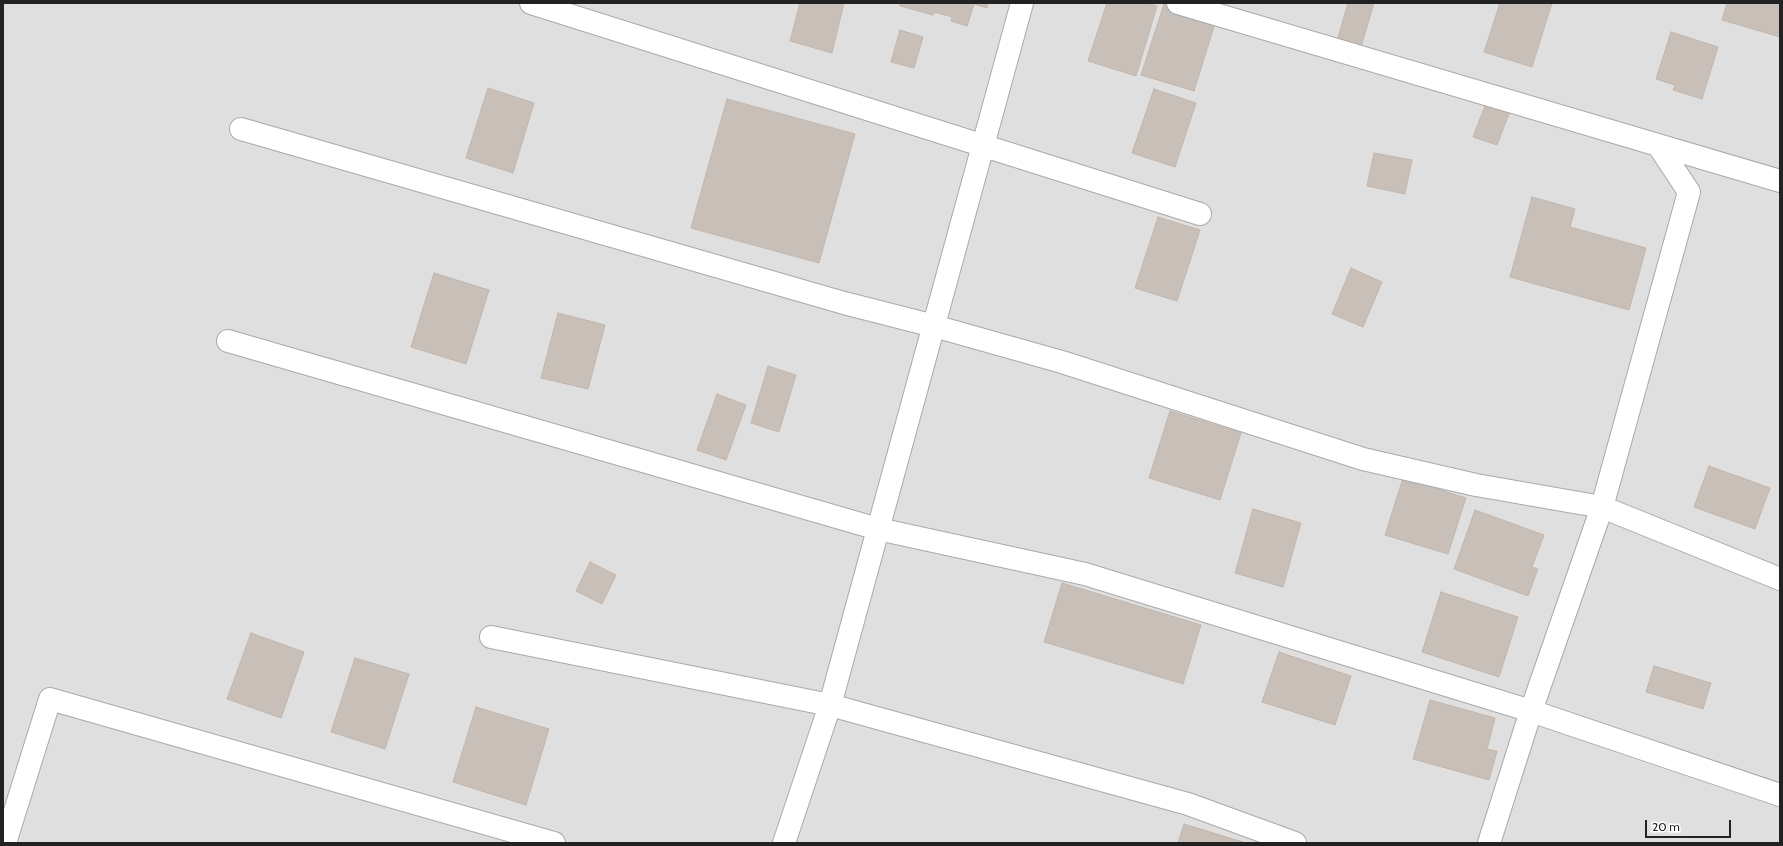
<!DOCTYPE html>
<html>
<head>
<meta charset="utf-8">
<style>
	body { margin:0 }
	#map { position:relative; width:1783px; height:846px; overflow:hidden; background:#f2efe9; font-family:Cabin,sans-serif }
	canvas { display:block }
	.frame { position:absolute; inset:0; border:4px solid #222; pointer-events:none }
	.scale { position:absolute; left:1645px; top:820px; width:86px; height:18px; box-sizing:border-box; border:2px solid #222; border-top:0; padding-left:5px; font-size:12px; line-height:14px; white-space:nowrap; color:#222; -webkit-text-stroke:3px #fff; paint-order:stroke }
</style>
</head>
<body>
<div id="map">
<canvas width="1783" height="846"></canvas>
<div class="frame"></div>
<div class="scale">20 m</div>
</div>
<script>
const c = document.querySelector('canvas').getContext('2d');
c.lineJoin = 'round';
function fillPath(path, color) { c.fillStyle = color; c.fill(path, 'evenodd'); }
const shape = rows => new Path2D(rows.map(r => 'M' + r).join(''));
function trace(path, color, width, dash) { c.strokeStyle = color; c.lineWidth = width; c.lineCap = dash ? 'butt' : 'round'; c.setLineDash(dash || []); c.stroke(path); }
fillPath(shape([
	[3,3,1780,3,1780,843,3,843]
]), '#e0dfdf');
const building = shape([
	[800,3,844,3,832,53,790,41,800,3],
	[900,3,988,3,987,8,974,4,967,26,951,21,952,17,934,12,933,15,900,6,900,3],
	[1107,3,1146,3,1157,6,1136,76,1088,61,1107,3],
	[1348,3,1374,3,1361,47,1337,41,1348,3],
	[1500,3,1552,3,1532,67,1484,52,1500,3],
	[1727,3,1780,3,1780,37,1722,20,1727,3],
	[1164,4,1216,20,1194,91,1141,75,1164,4],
	[900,30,923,37,914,68,891,62,900,30],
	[1671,32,1718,47,1702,99,1673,90,1675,85,1656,79,1671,32],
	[488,88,534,103,513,173,466,158,488,88],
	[1154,89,1196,103,1175,167,1132,153,1154,89],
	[727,99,855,134,819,263,691,228,727,99],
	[1486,103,1510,111,1497,145,1473,137,1486,103],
	[1374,153,1412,160,1405,194,1367,186,1374,153],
	[1532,197,1575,209,1570,227,1646,248,1629,310,1510,277,1532,197],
	[1158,217,1200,230,1177,301,1135,288,1158,217],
	[1351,268,1382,282,1363,327,1332,314,1351,268],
	[434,273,489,290,466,364,411,347,434,273],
	[558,313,605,325,588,389,541,378,558,313],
	[768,366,796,375,779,432,751,423,768,366],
	[717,394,746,405,726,460,697,450,717,394],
	[1170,411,1241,433,1220,500,1149,478,1170,411],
	[1709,466,1770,488,1755,529,1694,507,1709,466],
	[1403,478,1466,498,1448,554,1385,535,1403,478],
	[1253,509,1301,523,1283,587,1235,573,1253,509],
	[1475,510,1544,535,1532,567,1538,569,1528,596,1454,569,1475,510],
	[590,562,616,575,602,604,576,591,590,562],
	[1062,583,1201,625,1183,684,1044,642,1062,583],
	[1441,592,1518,617,1499,677,1422,652,1441,592],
	[251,633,304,652,281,718,227,699,251,633],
	[1279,652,1351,676,1335,725,1262,702,1279,652],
	[355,658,409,674,385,749,331,732,355,658],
	[1654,666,1711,683,1703,709,1646,692,1654,666],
	[1430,700,1495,718,1487,749,1497,751,1489,780,1413,759,1430,700],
	[476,707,549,729,526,805,453,782,476,707],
	[1184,824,1246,843,1178,843,1184,824]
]);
fillPath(building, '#c7bfb8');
trace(building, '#c4b6ab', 1);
const street = shape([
	[531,3,1200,214],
	[1178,3,1658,145,1689,192,1602,507,1531,711,1489,843],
	[241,129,844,303,934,326,1062,362,1363,459,1476,485,1602,507,1780,579],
	[1658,145,1780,181],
	[228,341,878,529,1085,574,1531,711,1780,795],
	[491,637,830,705,1188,804,1295,843],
	[5,843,50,699,554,843],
	[784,843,830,705,1022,3]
]);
trace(street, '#a9a9a9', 24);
trace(street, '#fff', 22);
</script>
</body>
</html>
